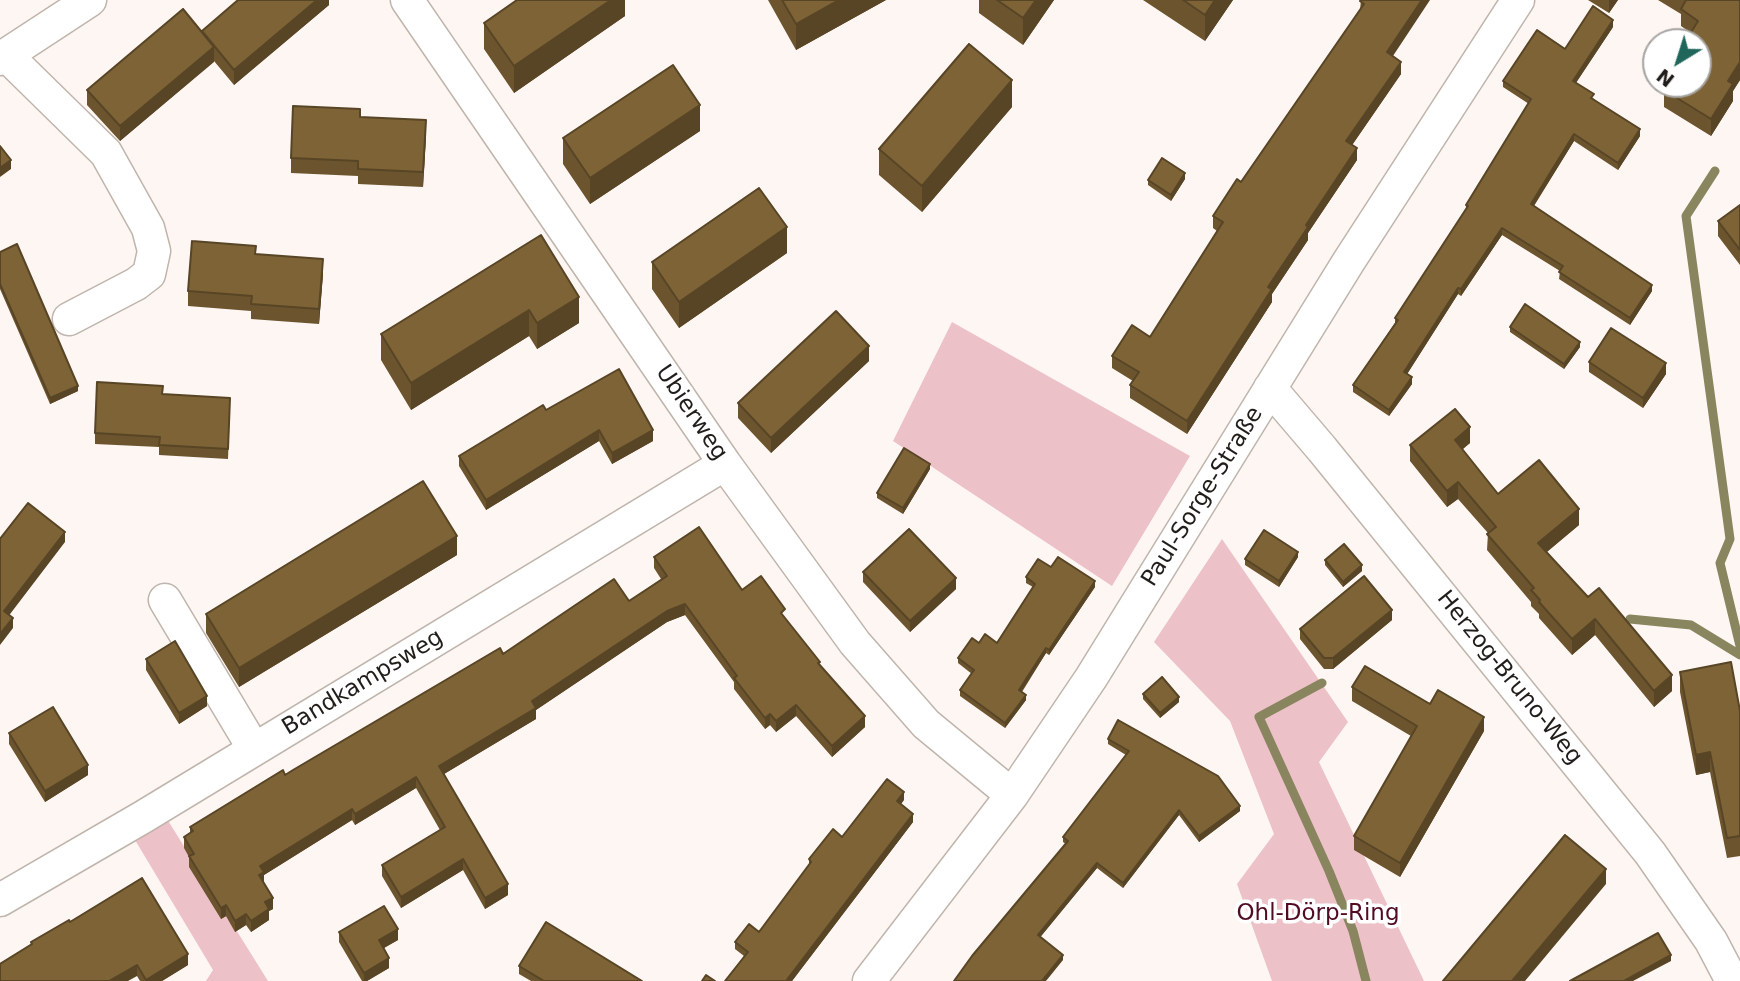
<!DOCTYPE html>
<html>
<head>
<meta charset="utf-8">
<style>
	body { margin:0 }
	#map { position:relative; width:1740px; height:981px; overflow:hidden; background:#fef6f2; font-family:"DejaVu Sans",sans-serif }
	canvas { display:block }
	.north { position:absolute; left:1642px; top:28px; width:70px; height:70px; box-sizing:border-box; background:#fff; border:2px solid #a6a5a3; border-radius:50%; rotate:218deg; font-size:19px; font-weight:700; line-height:28px; text-align:center; color:#211d1a }
	.north::after { content:''; display:block; margin:auto; width:24px; height:32px; background:#20665a; clip-path:polygon(50% 0,100% 100%,50% 72%,0 100%) }
</style>
</head>
<body>
<div id="map">
<canvas width="1740" height="981"></canvas>
<div class="north">N</div>
</div>
<script>
const c = document.querySelector('canvas').getContext('2d');
c.lineJoin = 'round';
function fillPath(path, color) { c.fillStyle = color; c.fill(path, 'evenodd'); }
const shape = rows => new Path2D(rows.map(r => 'M' + r).join(''));
function trace(path, color, width, dash) { c.strokeStyle = color; c.lineWidth = width; c.lineCap = dash ? 'butt' : 'round'; c.setLineDash(dash || []); c.stroke(path); }
function drawText(font, color, halo, rows, align = 'center') {
  c.font = font + ' "DejaVu Sans",sans-serif'; c.lineWidth = 7; c.setLineDash([]); c.textBaseline = 'middle'; c.strokeStyle = halo; c.fillStyle = color; for (const [text, x, y, turn = 0] of rows) {
    c.save(); c.translate(x, y); c.rotate((+turn || 0) * Math.PI / 180); c.textAlign = isNaN(turn) ? turn : align; if (halo) c.strokeText(text, 0, 0); c.fillText(text, 0, 0); c.restore();
  }
}
fillPath(shape([
	[952,322,1190,456,1112,586,893,441],
	[1222,539,1348,722,1319,762,1424,981,1272,981,1237,884,1274,834,1230,721,1154,642],
	[167,819,268,981,206,981,213,970,135,840]
]), '#edc1c8');
trace(shape([
	[1715,171,1686,216,1730,539,1720,563,1740,646],
	[1630,619,1691,625,1740,655],
	[1322,683,1259,717,1329,871,1353,931,1366,981]
]), '#88855f', 9);
const minor = shape([
	[407,0,725,464,855,643,926,724,1012,795],
	[6,55,106,153,148,228,154,251,149,274,136,284,69,319],
	[0,59,90,0],
	[1270,388,1322,449,1650,853,1711,941,1732,981],
	[165,600,254,749],
	[0,900,143,817,725,464],
	[869,981,1012,795,1091,678,1349,261,1518,0]
]);
trace(minor, '#c0b5ad', 35);
trace(minor, '#fff', 32);
fillPath(shape([
	[329,0,329,5,234,85,214,61,120,141,87,105,87,90,202,32],
	[625,0,625,16,514,93,484,49,484,23],
	[768,0,886,0,796,50],
	[979,0,1054,0,1023,45,979,13],
	[1143,0,1233,0,1205,41],
	[1361,0,1393,56,1401,74,1352,145,1357,160,1308,233,1308,240,1272,294,1272,302,1187,434,1130,398,1130,385,1133,381,1112,368,1112,356,1150,337,1217,231,1213,228,1213,216,1241,182,1360,10],
	[1588,0,1618,0,1609,13],
	[1658,0,1740,0,1740,80,1733,91,1733,101,1711,136,1664,107,1664,90,1698,84,1691,33,1681,26,1681,14],
	[1613,27,1576,83,1594,99,1640,136,1618,170,1574,141,1534,206,1652,291,1630,325,1559,279,1560,271,1502,235,1461,296,1458,294,1407,374,1412,384,1389,416,1353,392,1353,385,1395,323,1395,318,1466,209,1466,205,1529,104,1503,87,1503,81,1565,49],
	[1012,107,922,212,879,175,879,149],
	[360,117,426,135,423,187,358,184,358,176,291,173,291,158],
	[700,131,590,204,563,164,563,138],
	[1185,179,1171,201,1148,185,1148,180],
	[1740,205,1740,265,1718,236,1718,221],
	[541,235,579,323,537,349,529,336,411,410,381,360,381,334],
	[0,252,78,391,50,404,0,289],
	[787,253,679,328,652,289,652,262],
	[256,254,323,274,319,324,251,319,251,311,188,306,188,291],
	[1510,327,1580,347,1564,369,1510,332],
	[869,361,771,453,738,418,738,403],
	[1589,362,1666,374,1643,408,1589,372],
	[163,394,230,408,228,459,159,455,159,447,95,444,95,433],
	[546,410,653,441,612,464,599,441,486,510,459,466,459,456],
	[1470,443,1462,449,1498,494,1579,525,1547,552,1672,691,1654,707,1595,635,1572,655,1539,618,1539,614,1531,606,1531,602,1487,550,1488,533,1458,499,1447,507,1410,461,1410,445],
	[930,469,903,514,877,498,877,493],
	[457,555,239,687,206,633,206,614],
	[654,557,742,590,785,618,865,727,832,757,796,716,776,732,770,725,765,729,734,689,734,682,685,615,667,622,536,710,536,719,444,774,508,895,485,909,463,870,401,908,382,876,382,865,440,830,416,788,355,825,352,820,264,875,264,883,273,909,269,911,269,920,251,932,246,925,235,932,226,916,221,919,189,867,189,857,184,848,184,837,190,833,190,827,503,654,629,601,661,579,654,568],
	[1298,557,1279,587,1245,565,1245,559],
	[1325,560,1362,571,1343,587,1325,565],
	[1051,567,1095,587,1049,655,1046,653,1022,692,1026,700,1005,728,960,696,960,690,972,674,958,663,958,658,979,643,997,643,1033,587,1026,583,1026,577],
	[863,572,956,589,910,632,863,582],
	[1392,620,1333,669,1324,669,1300,639,1300,629],
	[146,659,207,706,179,724,146,670],
	[1680,672,1740,711,1740,856,1727,858,1710,772,1696,775,1680,692],
	[1352,687,1430,704,1484,731,1400,877,1354,850,1354,836,1411,736,1352,701],
	[1143,694,1179,702,1160,718,1143,699],
	[9,733,88,775,45,802,9,744],
	[1108,739,1240,811,1199,842,1179,815,1123,888,1097,868,1040,937,1063,960,954,981,1066,844,1063,842,1063,837,1126,755,1108,744],
	[904,800,901,804,913,822,792,981,725,981,744,956,735,949,735,942,759,932,809,865,809,859,842,837],
	[339,932,398,940,383,948,389,968,367,981,362,981,339,942],
	[31,942,188,965,162,981,140,981,137,976,31,945],
	[519,966,642,981,531,981,519,974]
]), '#6c552e');
fillPath(shape([
	[317,0,329,0,329,5,234,85,234,70],
	[611,0,625,0,625,16,514,93,514,66],
	[839,0,886,0,796,50,796,24],
	[1036,0,1054,0,1023,45,1023,18],
	[1215,0,1233,0,1205,41,1205,15],
	[1422,0,1430,0,1387,65,1387,52],
	[1609,0,1618,0,1609,13],
	[1613,20,1613,27,1573,87,1573,81],
	[214,47,214,62,120,141,120,126],
	[1401,62,1401,74,1346,154,1346,141],
	[1740,62,1740,80,1733,91,1733,101,1711,136,1711,119,1728,81],
	[1012,80,1012,107,922,212,922,186],
	[700,105,700,131,590,204,590,178],
	[426,120,426,135,423,187,423,172],
	[1640,129,1640,136,1618,170,1618,163],
	[1574,134,1574,141,1531,210,1531,204],
	[1357,148,1357,160,1308,233,1308,240,1272,294,1272,302,1187,434,1187,421,1306,225],
	[11,160,11,169,0,177,0,168],
	[1185,173,1185,179,1171,201,1171,195],
	[787,227,787,253,679,328,679,302],
	[1502,228,1502,235,1461,296,1461,289],
	[323,259,323,274,319,324,319,309],
	[1652,285,1652,291,1630,325,1630,318],
	[1458,288,1458,294,1404,379,1404,372],
	[579,297,579,323,537,349,537,323],
	[529,310,529,336,411,410,411,383],
	[1580,342,1580,347,1564,369,1564,364],
	[869,346,869,361,771,453,771,438],
	[1666,363,1666,374,1643,408,1643,398],
	[1412,377,1412,384,1389,416,1389,410],
	[78,386,78,391,50,404,50,398],
	[1470,427,1470,443,1455,456,1455,440],
	[599,430,599,441,486,510,486,500],
	[653,430,653,441,612,464,612,453],
	[930,464,930,469,903,514,903,508],
	[1458,482,1458,499,1447,507,1447,491],
	[1579,509,1579,525,1538,559,1538,543],
	[65,532,65,542,4,622,4,611],
	[457,536,457,555,239,687,239,668],
	[1298,552,1298,557,1279,587,1279,581],
	[1362,565,1362,571,1343,587,1343,582],
	[956,578,956,589,910,632,910,621],
	[1095,581,1095,587,1049,655,1049,650],
	[685,604,685,615,667,622,536,710,536,719,439,777,439,766,532,701,667,611],
	[1392,610,1392,620,1333,669,1333,658],
	[13,618,13,628,0,645,0,634],
	[1595,619,1595,635,1572,655,1572,639],
	[1046,648,1046,653,1019,695,1019,690],
	[1672,675,1672,691,1654,707,1654,691],
	[1026,695,1026,700,1005,728,1005,723],
	[207,696,207,706,179,724,179,713],
	[1179,697,1179,702,1160,718,1160,713],
	[796,705,796,716,776,732,776,721],
	[770,714,770,725,765,729,765,718],
	[865,716,865,727,832,757,832,746],
	[1484,717,1484,731,1400,877,1400,863],
	[1710,752,1710,772,1696,775,1696,755],
	[88,765,88,775,45,802,45,791],
	[416,777,416,788,355,825,355,814],
	[904,792,904,800,897,809,897,801],
	[1240,806,1240,811,1199,842,1199,836],
	[352,809,352,820,264,875,264,883,259,875,260,866],
	[1179,810,1179,815,1123,888,1123,883],
	[913,814,913,822,792,981,786,981],
	[463,859,463,870,401,908,401,897],
	[1097,863,1097,868,1038,940,1038,935],
	[1606,869,1606,884,1525,981,1512,981],
	[508,884,508,895,485,909,485,898],
	[273,898,273,909,269,911,269,920,251,932,251,921,265,902],
	[226,905,226,916,221,919,221,908],
	[246,914,246,925,235,932,235,921],
	[398,929,398,940,379,951,379,940],
	[188,954,188,965,162,981,146,981,146,980],
	[1063,955,1063,960,1046,981,1042,981],
	[1671,955,1671,961,1633,981,1624,981],
	[389,958,389,968,367,981,364,981,364,973],
	[137,965,137,976,128,981,109,981]
]), '#584526');
const building = shape([
	[238,0,317,0,234,70,202,31,238,0],
	[517,0,611,0,514,66,484,23,517,0],
	[782,0,839,0,796,24,782,0],
	[997,0,1036,0,1023,18,997,0],
	[1183,0,1215,0,1205,15,1183,0],
	[1361,0,1422,0,1387,52,1401,62,1346,141,1357,148,1306,225,1308,227,1268,287,1272,289,1187,421,1130,385,1139,372,1112,356,1132,325,1150,337,1223,222,1213,216,1237,179,1241,182,1364,4,1360,1,1361,0],
	[1686,0,1740,0,1740,62,1728,81,1733,84,1711,119,1664,90,1668,84,1698,84,1698,42,1685,42,1698,21,1681,9,1686,0],
	[1593,6,1613,20,1573,81,1594,94,1591,98,1640,129,1618,163,1574,134,1531,204,1652,285,1630,318,1559,272,1563,266,1502,228,1461,289,1458,288,1404,372,1412,377,1389,410,1353,385,1398,320,1395,318,1468,206,1466,205,1531,99,1503,81,1537,30,1565,49,1593,6],
	[183,9,214,47,120,126,87,90,183,9],
	[969,44,1012,80,922,186,879,149,969,44],
	[673,65,700,105,590,178,563,138,673,65],
	[293,106,360,109,360,117,426,120,423,172,358,169,358,161,291,158,293,106],
	[0,146,11,160,0,168,0,146],
	[1162,158,1185,173,1171,195,1148,180,1162,158],
	[759,188,787,227,679,302,652,262,759,188],
	[1740,205,1740,250,1718,221,1740,205],
	[541,235,579,297,537,323,529,310,411,383,381,334,541,235],
	[192,241,256,246,255,254,323,259,319,309,251,304,252,296,188,291,192,241],
	[17,244,78,386,50,398,0,284,0,252,17,244],
	[1525,304,1580,342,1564,364,1510,327,1525,304],
	[836,311,869,346,771,438,738,403,836,311],
	[1611,328,1666,363,1643,398,1589,362,1611,328],
	[619,369,653,430,612,453,599,430,486,500,459,456,543,405,546,410,619,369],
	[97,382,163,386,162,394,230,398,228,449,159,445,160,437,95,433,97,382],
	[1455,409,1470,427,1455,440,1498,494,1539,460,1579,509,1538,543,1588,597,1599,588,1672,675,1654,691,1595,619,1572,639,1539,602,1540,600,1531,590,1534,588,1487,534,1496,527,1458,482,1447,491,1410,445,1455,409],
	[904,448,930,464,903,508,877,493,904,448],
	[423,481,457,536,239,668,206,614,423,481],
	[28,503,65,532,4,611,13,618,0,634,0,539,28,503],
	[699,527,742,590,761,576,785,609,781,613,820,662,818,663,865,716,832,746,796,705,776,721,770,714,765,718,734,678,737,676,685,604,667,611,532,701,536,708,439,766,508,884,485,898,463,859,401,897,382,865,445,827,416,777,355,814,352,809,260,866,264,872,259,875,273,898,265,902,269,909,251,921,246,914,235,921,226,905,221,908,189,856,194,854,184,837,193,831,190,827,283,770,285,775,293,770,500,648,503,654,614,579,629,601,667,576,654,557,699,527],
	[909,529,956,578,910,621,863,572,909,529],
	[1264,530,1298,552,1279,581,1245,559,1264,530],
	[1344,544,1362,565,1343,582,1325,560,1344,544],
	[1058,557,1095,581,1049,650,1046,648,1019,690,1026,695,1005,723,960,690,974,670,958,658,972,638,979,643,985,634,997,643,1035,584,1026,577,1038,559,1051,567,1058,557],
	[1364,576,1392,610,1333,658,1324,658,1300,629,1364,576],
	[175,641,207,696,179,713,146,659,175,641],
	[1731,662,1740,711,1740,836,1727,838,1710,752,1696,755,1680,672,1731,662],
	[1365,666,1430,704,1438,690,1484,717,1400,863,1354,836,1417,726,1352,687,1365,666],
	[1162,677,1179,697,1160,713,1143,694,1162,677],
	[53,707,88,765,45,791,9,733,53,707],
	[1118,720,1218,776,1240,806,1199,836,1179,810,1123,883,1097,863,1038,935,1063,955,1042,981,954,981,972,956,1068,841,1063,837,1129,751,1108,739,1118,720],
	[887,779,904,792,897,801,913,814,786,981,725,981,748,952,735,942,749,924,759,932,811,862,809,859,833,829,842,837,887,779],
	[1565,835,1606,869,1512,981,1443,981,1565,835],
	[142,878,188,954,146,980,137,965,109,981,0,981,0,964,32,944,31,942,69,920,70,922,142,878],
	[384,906,398,929,379,940,389,958,364,973,339,932,384,906],
	[546,922,642,981,544,981,519,966,546,922],
	[1658,933,1671,955,1624,981,1570,981,1658,933],
	[706,975,715,981,702,981,706,975]
]);
fillPath(building, '#7d6336');
trace(building, '#584526', 2);
drawText('23px', '#211d1a', '#fff', [
	["Ubierweg",691,413,56],
	["Paul-Sorge-Straße",1203,497,-58],
	["Herzog-Bruno-Weg",1509,678,51],
	["Bandkampsweg",363,683,-31]
]);
drawText('23px', '#510b22', '#fff', [
	["Ohl-Dörp-Ring",1318,914]
]);
</script>
</body>
</html>
